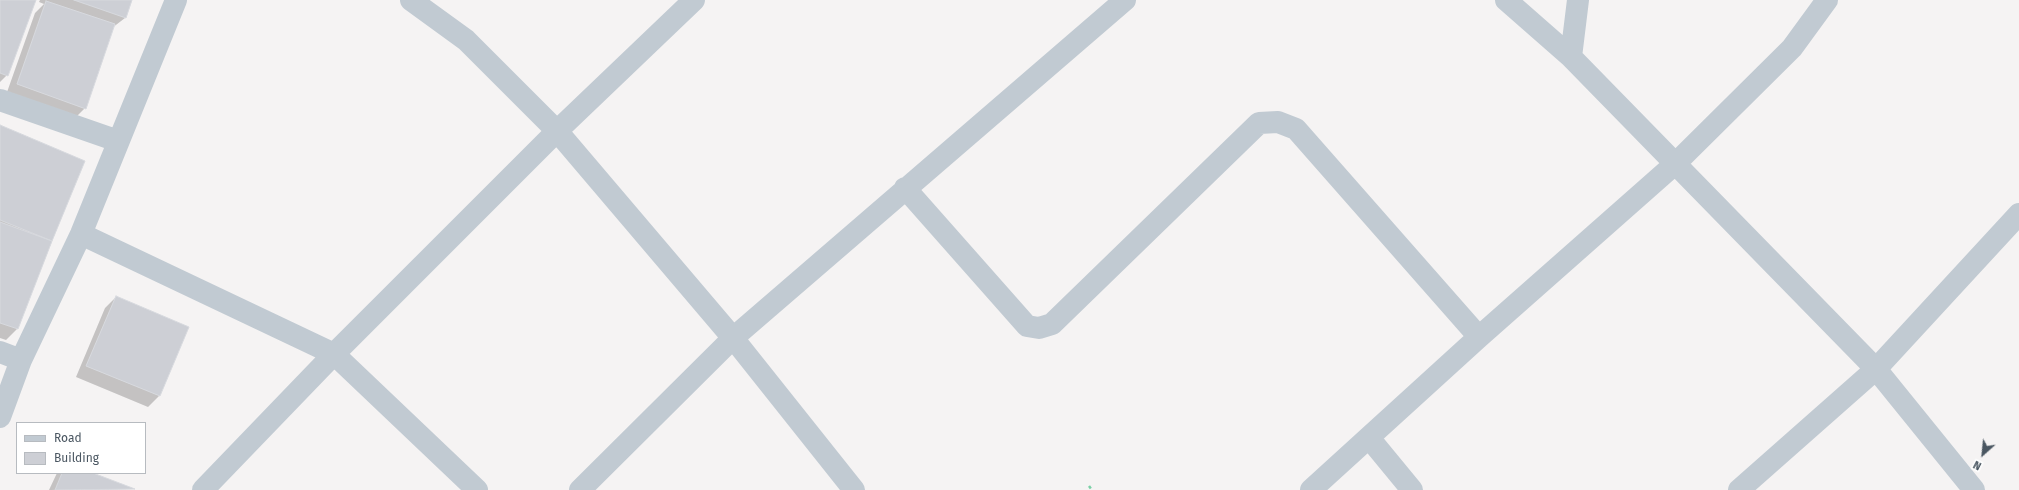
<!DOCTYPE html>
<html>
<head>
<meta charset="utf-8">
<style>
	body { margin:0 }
	#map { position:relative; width:2019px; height:490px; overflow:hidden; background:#f5f3f3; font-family:"Fira Sans",sans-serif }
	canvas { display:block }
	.legend { position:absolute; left:16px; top:422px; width:130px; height:52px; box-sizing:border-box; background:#fff; border:1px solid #b7bbc0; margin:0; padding:5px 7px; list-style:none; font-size:12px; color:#4a5661 }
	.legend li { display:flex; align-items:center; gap:8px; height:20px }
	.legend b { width:20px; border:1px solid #b7bbc0 }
	.north { position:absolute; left:1963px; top:434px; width:40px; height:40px; -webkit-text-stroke:3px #fff; paint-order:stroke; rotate:207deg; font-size:11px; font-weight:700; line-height:16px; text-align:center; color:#4a5661 }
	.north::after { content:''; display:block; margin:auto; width:14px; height:18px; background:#4a5661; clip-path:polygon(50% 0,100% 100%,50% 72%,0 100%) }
</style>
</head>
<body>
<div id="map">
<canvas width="2019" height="490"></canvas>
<ul class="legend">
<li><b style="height:5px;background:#c1cad2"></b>Road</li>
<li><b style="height:11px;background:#cdcfd5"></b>Building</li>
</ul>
<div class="north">N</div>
</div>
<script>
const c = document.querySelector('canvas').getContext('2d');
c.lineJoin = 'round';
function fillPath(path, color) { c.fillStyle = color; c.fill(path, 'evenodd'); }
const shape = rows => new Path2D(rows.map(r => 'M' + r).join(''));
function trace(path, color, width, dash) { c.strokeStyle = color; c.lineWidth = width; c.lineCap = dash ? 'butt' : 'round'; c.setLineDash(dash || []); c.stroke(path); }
fillPath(shape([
	[0,0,31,0,7,75,0,82],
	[40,0,131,0,125,18,112,28,85,108,74,119,6,95,35,13,44,4,39,2],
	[0,126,84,161,17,329,6,340,0,338],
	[116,297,188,327,159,396,148,407,76,377,105,308],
	[57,473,91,473,134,489,49,490]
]), '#0003');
const building = shape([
	[0,0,36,0,8,76,0,73,0,0],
	[74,0,132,0,126,18,74,0],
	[46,1,115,24,86,109,17,84,46,1],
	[0,125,85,161,52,241,0,220,0,125],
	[0,222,52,241,18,329,0,323,0,222],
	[116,296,189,327,160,396,86,366,116,296],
	[62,473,93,473,135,489,55,490,62,473]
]);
fillPath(building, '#cdcfd5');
trace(building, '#d7d9de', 1);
trace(shape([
	[1089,486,1092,490]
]), '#7ad0a6', 2.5, [3, 2]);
trace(shape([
	[411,0,466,40,557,131,733,338,854,490],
	[1506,0,1571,57,1876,369,1974,490],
	[1571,57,1578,0],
	[0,100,118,141],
	[905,188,1027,326,1039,328,1052,324,1259,123,1278,122,1296,129,1479,337],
	[81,234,334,354,477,490],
	[0,352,21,360],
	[0,417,21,360,81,234,176,0],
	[1370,439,1412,490],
	[203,490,334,354,557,131,694,0],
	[580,490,733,338,1125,0],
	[1311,490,1479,337,1676,163,1792,48,1827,0],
	[1739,490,1876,369,2019,214]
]), '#c1cad2', 22);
</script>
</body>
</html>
